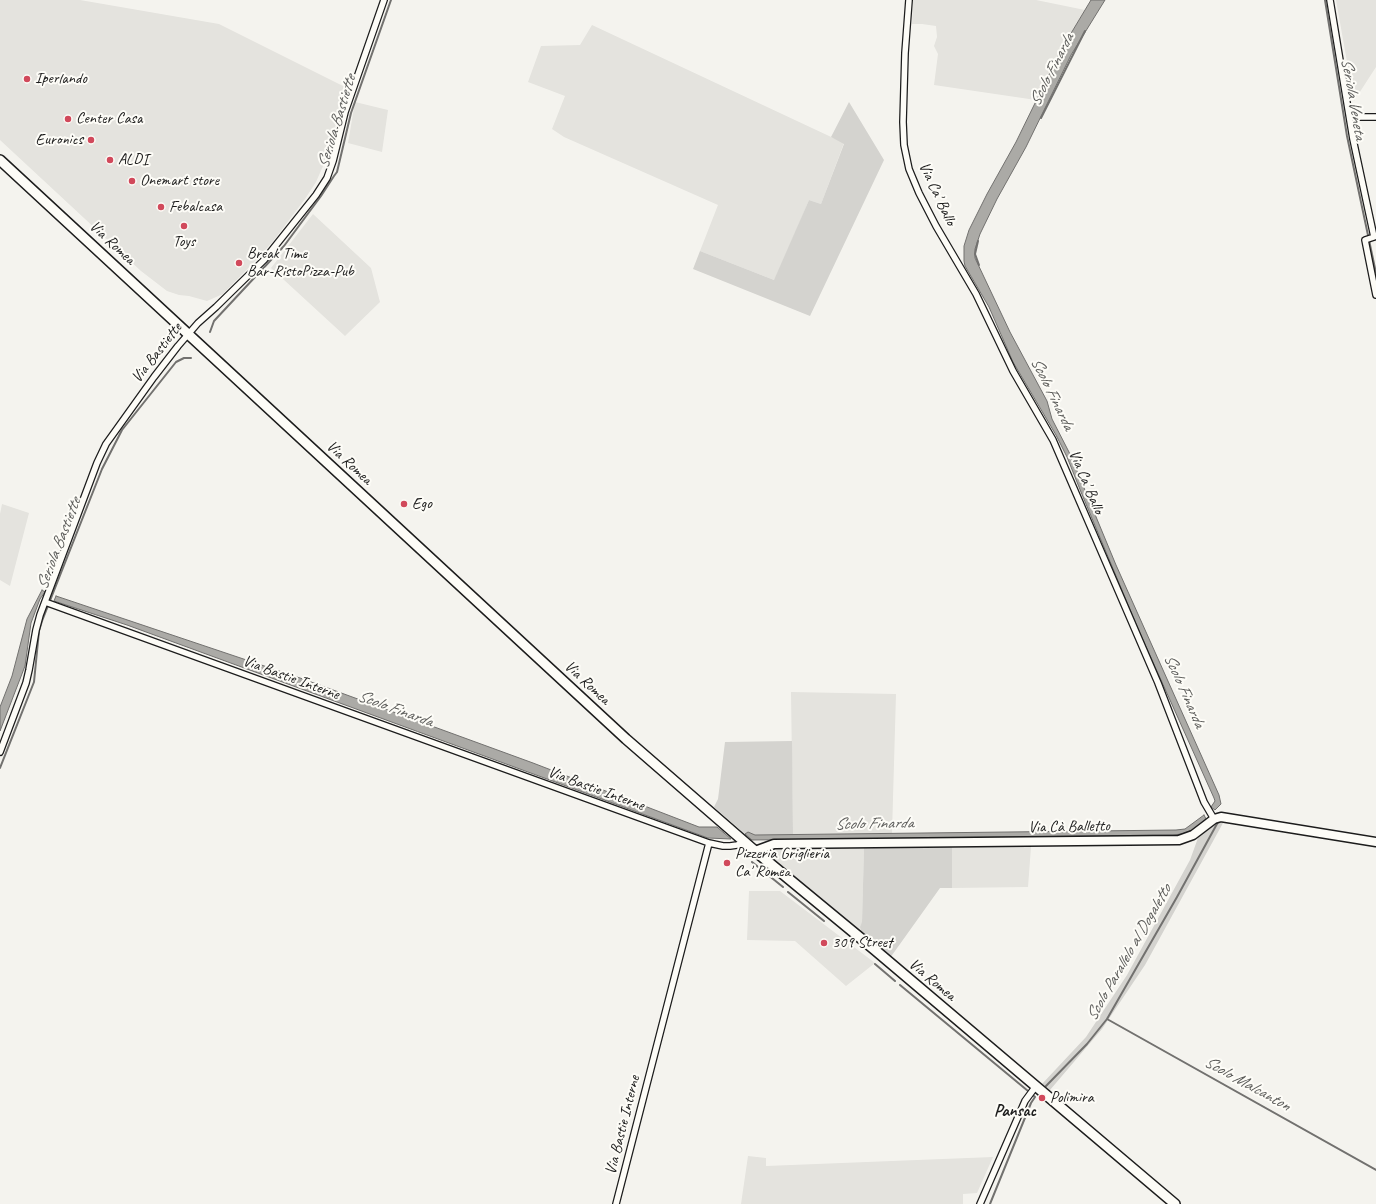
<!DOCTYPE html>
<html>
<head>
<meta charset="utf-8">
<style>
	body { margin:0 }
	canvas { display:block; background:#f4f3ee }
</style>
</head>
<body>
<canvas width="1376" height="1204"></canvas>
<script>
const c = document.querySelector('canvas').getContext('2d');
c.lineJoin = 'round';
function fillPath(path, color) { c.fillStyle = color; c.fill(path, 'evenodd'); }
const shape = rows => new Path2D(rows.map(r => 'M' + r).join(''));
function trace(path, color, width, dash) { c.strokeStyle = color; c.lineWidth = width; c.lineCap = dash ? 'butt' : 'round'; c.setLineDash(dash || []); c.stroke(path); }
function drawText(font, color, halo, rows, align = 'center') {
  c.font = font + ' Caveat,sans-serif'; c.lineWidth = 4; c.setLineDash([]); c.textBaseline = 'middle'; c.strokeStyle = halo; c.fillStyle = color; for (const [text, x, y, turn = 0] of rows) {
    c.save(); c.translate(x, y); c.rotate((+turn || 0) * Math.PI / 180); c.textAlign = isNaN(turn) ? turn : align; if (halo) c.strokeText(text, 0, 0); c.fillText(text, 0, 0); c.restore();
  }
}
fillPath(shape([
	[0,0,80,0,219,24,347,88,323,166,316,182,305,199,274,240,259,257,223,294,207,301,189,296,179,295,167,291,141,271,0,140],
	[913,0,1036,0,1085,10,1061,50,1036,100,934,85,938,54,934,46,937,37,936,26,922,24,912,24],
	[1336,0,1376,0,1376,67,1354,101],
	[592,25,844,143,821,204,809,200,777,276,774,280,700,251,718,205,564,137,552,129,565,96,528,82,541,46,580,45],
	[355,102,388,110,382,152,348,143],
	[313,214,371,268,380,302,345,336,271,268],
	[2,504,29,513,10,586,0,580,0,514],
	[791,692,896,694,892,833,793,835],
	[952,847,1031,847,1028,887,952,888],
	[864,848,862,923,860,927,862,935,763,849],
	[749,891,780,891,875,963,846,986,795,941,747,940],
	[748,1156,766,1158,766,1166,993,1157,977,1193,963,1194,963,1204,741,1204]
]), '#e4e3de');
fillPath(shape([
	[849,102,884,160,810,316,693,269,700,251,774,280,809,200,821,204,844,144,831,137],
	[792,741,793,835,755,835,748,832,745,834,714,807,718,799,725,742],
	[1214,822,1223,823,1145,965,1102,1029,1050,1090,1042,1084,1086,1037,1127,975,1190,860,1198,838,1206,831],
	[952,847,952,888,940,888,890,958,862,935,860,927,862,922,864,848]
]), '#d4d3cf');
const water = shape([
	[1091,0,1105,0,1071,55,1026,147,997,199,980,234,975,249,975,258,1010,332,1047,401,1052,419,1070,454,1116,565,1219,795,1221,804,1215,810,1211,807,1215,801,1214,798,1139,631,1081,492,1067,457,1056,435,1013,362,989,307,965,266,964,261,964,246,969,230,987,194,1016,142,1061,50,1091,0],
	[42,590,45,592,40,599,31,623,25,666,0,731,0,707,12,676,27,619,42,590],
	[56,596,303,679,533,763,699,827,717,827,731,839,708,838,127,625,54,601,56,596],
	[1204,815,1206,819,1193,830,1182,834,1172,835,752,840,745,834,748,832,755,835,1176,830,1185,829,1204,815]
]);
fillPath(water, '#abaaa6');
trace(water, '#72716f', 1);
trace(shape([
	[1325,0,1347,136,1376,273],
	[1041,118,1085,31],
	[978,241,975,254,979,265],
	[210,332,214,321,284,246,321,196,334,176,337,172,351,113,391,0],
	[0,768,34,682,39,631,42,621,102,469,122,430,176,362,184,358,191,358],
	[752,862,783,887],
	[788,892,824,921],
	[875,964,895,981],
	[900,985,1028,1091],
	[1107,1019,1376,1170],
	[1046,1086,1087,1044,1107,1019,1177,897,1218,822],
	[990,1204,1031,1103,1035,1097,1034,1096]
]), '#72716f', 2);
const street = shape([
	[909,0,905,53,903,122,904,145,909,169,919,193,936,226,976,294,1013,371,1053,440,1158,683,1204,802,1214,819],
	[1330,0,1353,139,1374,237,1365,240,1376,295],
	[1350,117,1376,117],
	[45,602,709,843,723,846,730,846,737,845,744,842],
	[0,752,26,683,29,670,36,630,40,615,97,463,106,444,154,377,178,346,198,323,216,307,264,260,316,195,327,178,333,161,345,112,384,0],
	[616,1204,709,843],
	[980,1204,1025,1101,1036,1086]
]);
const secondary = shape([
	[755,851,774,844,1179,840,1193,835,1214,819,1221,817,1376,842]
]);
const primary = shape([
	[0,160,626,739,755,851,875,950,1175,1204]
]);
trace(street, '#1c1c1c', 8);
trace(secondary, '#1c1c1c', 11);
trace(primary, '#1c1c1c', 12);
trace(street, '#fdfcf7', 5.5);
trace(secondary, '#fdfcf7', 8);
trace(primary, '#fdfcf7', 9);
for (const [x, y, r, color] of [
	[27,79,4,"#d1495b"],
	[68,119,4,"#d1495b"],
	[91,140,4,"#d1495b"],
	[110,160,4,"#d1495b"],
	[132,181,4,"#d1495b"],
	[161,207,4,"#d1495b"],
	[184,226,4,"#d1495b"],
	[239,263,4,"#d1495b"],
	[404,504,4,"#d1495b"],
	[727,863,4,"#d1495b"],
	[824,943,4,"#d1495b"],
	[1042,1098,4,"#d1495b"]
]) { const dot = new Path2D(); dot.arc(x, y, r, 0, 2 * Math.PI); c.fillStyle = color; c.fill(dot); trace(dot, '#fdfcf7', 1.5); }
drawText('16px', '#1c1c1c', '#fdfcf7', [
	["Iperlando",35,79],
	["Center Casa",76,119],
	["Euronics",83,140,"right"],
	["ALDI",118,160],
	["Onemart store",140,181],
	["Febalcasa",169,207],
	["Toys",184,242,"center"],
	["Break Time",247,254],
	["Bar-RistoPizza-Pub",247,272],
	["Ego",412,504],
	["Pizzeria Griglieria",735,854],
	["Ca' Romea",735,872],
	["309 Street",832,943],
	["Polimira",1050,1098]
], 'left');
drawText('16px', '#1c1c1c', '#fdfcf7', [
	["Via Ca' Ballo",937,194,65],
	["Via Romea",112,243,43],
	["Via Bastiette",157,353,-52],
	["Via Romea",349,463,43],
	["Via Ca' Ballo",1086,482,67],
	["Via Bastie Interne",291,678,20],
	["Via Romea",587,683,43],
	["Via Bastie Interne",596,789,20],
	["Via Cà Balletto",1069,827,-1],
	["Via Romea",932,980,40],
	["Via Bastie Interne",623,1125,-76]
]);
drawText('italic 17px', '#5c5c5a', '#fdfcf7', [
	["Scolo Finarda",1052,70,-63],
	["Seriola Veneta",1353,99,80],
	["Seriola Bastiette",337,122,-73],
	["Scolo Finarda",1052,394,64],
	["Seriola Bastiette",59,544,-69],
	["Scolo Finarda",1184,691,66],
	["Scolo Finarda",395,709,20],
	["Scolo Finarda",874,824,-1],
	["Scolo Parallelo al Dogaletto",1129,953,-60],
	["Scolo Malcanton",1247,1084,29]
]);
drawText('bold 17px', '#1c1c1c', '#fdfcf7', [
	["Pansac",1015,1112]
]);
</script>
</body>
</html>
